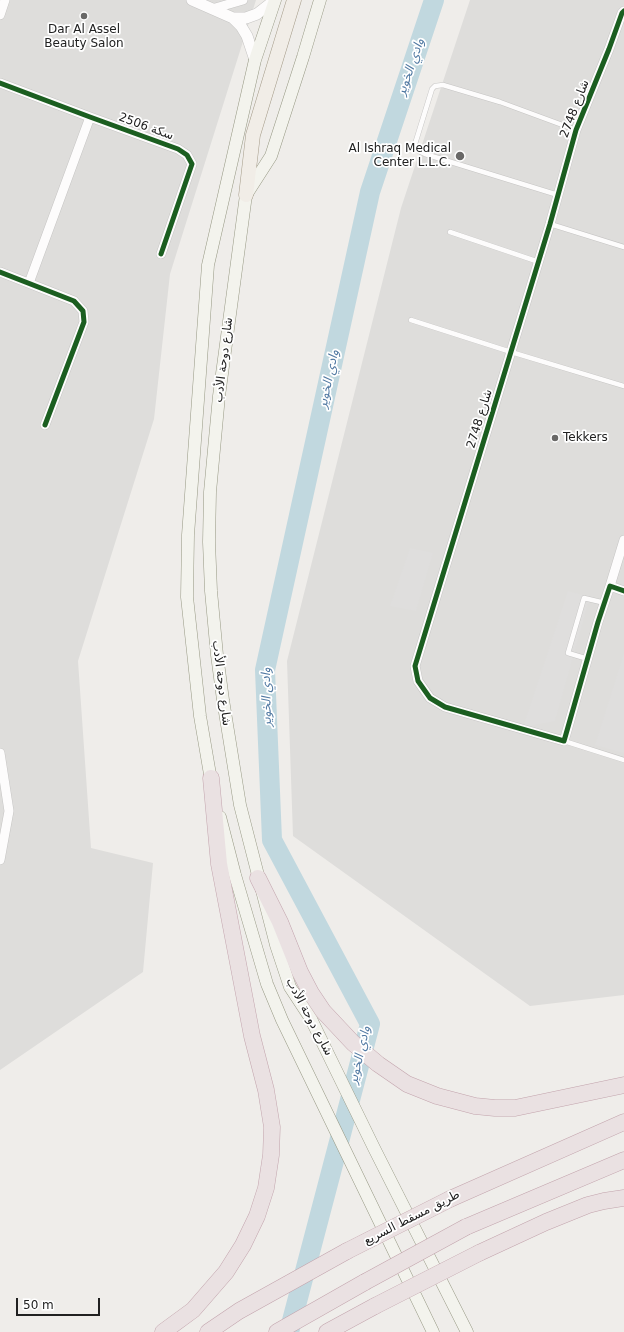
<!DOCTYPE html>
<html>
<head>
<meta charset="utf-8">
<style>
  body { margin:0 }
  #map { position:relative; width:624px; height:1332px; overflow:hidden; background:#efedea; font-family:"DejaVu Sans",sans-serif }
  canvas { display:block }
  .scale { position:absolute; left:16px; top:1298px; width:84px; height:18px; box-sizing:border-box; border:2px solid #212121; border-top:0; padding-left:5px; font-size:12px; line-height:14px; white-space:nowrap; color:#212121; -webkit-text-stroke:3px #fff; paint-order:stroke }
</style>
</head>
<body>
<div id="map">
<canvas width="624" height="1332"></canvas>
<div class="scale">50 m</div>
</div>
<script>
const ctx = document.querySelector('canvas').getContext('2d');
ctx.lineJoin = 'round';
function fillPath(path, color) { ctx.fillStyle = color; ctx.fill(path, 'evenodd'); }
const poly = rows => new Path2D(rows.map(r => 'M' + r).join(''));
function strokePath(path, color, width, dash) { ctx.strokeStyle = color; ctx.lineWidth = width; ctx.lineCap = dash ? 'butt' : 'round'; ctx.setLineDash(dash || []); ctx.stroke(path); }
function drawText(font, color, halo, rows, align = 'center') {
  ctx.font = font + ' "DejaVu Sans","Noto Sans Arabic",sans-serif'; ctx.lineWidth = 3.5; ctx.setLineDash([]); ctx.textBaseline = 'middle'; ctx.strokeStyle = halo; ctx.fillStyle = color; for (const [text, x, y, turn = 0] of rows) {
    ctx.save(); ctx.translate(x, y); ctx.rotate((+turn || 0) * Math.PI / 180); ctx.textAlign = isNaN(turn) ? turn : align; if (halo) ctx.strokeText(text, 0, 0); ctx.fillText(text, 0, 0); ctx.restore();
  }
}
fillPath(poly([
  [0,0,256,0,170,274,154,419,78,661,91,848,153,863,143,972,0,1070],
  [470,0,624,0,624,995,530,1006,293,836,287,661,401,208]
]), '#dedddb');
fillPath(poly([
  [410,548,433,553,416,611,390,606],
  [568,591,590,597,555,721,523,727],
  [624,653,624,753,595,745]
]), '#dfdedd');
strokePath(poly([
  [289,1332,370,1024,272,840,265,670,370,192,434,0]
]), '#c1d8df', 20);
const service = poly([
  [558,195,425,154,417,150,415,144,432,89,435,86,443,85,500,102,576,130],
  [550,224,624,247],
  [450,232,539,262],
  [411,320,511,352,624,386],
  [588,659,568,653,584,598,605,603],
  [564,741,624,760]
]);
const minor = poly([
  [212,9,243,0],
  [624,11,622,13,609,49,576,130,550,224,415,666,418,681,430,698,445,707,564,741,598,622,610,586,624,591],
  [0,15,5,0],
  [0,83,90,117,178,149,187,155,192,164,161,254],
  [0,272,74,301,83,311,84,322,45,425],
  [29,283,90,117],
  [610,586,624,540],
  [0,753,9,811,0,860]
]);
const tertiary = poly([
  [192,0,233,18,246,18,257,14,275,0],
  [233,18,241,26,247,36,255,60]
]);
const secondary = poly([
  [320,0,303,57,271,156,246,195,219,396,210,492,209,542,211,591,217,655,223,700,240,805,276,945,290,987,311,1019,374,1148,467,1332],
  [212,786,200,716,187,597,188,535,208,265,255,60,275,0],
  [220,817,235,875,267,984,282,1020,433,1332]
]);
const primary = poly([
  [246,195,253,135,294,0]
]);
const motorway = poly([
  [258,878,280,922,300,972,311,993,323,1011,353,1043,378,1064,407,1084,437,1096,475,1106,495,1108,515,1108,624,1085],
  [450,1199,624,1122],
  [466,1227,624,1160],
  [479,1253,546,1222,588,1205,604,1201,624,1198],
  [163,1332,193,1310,226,1272,243,1245,257,1216,266,1188,271,1155,272,1127,266,1090,252,1036,219,864,211,778],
  [208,1332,239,1311,347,1251],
  [277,1332,365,1282],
  [327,1332,375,1306]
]);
strokePath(service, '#c6c5c4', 5.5);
strokePath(minor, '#c6c5c4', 10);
strokePath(tertiary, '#c6c5c4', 12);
strokePath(secondary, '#969883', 13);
strokePath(primary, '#a49b88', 15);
strokePath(motorway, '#c2a3ac', 17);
strokePath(service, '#fdfcfc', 4.5);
strokePath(minor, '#fdfcfc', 9);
strokePath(tertiary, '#fdfcfc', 11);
strokePath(secondary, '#f3f3ed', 12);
strokePath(primary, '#f1ede7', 14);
strokePath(motorway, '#eae1e2', 16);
const motorwayBridge = poly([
  [347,1251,450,1199],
  [365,1282,466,1227],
  [375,1306,479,1253]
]);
strokePath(motorwayBridge, '#c2a3ac', 17, []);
strokePath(motorwayBridge, '#eae1e2', 16);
strokePath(poly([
  [624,11,622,13,609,49,576,130,550,224,415,666,418,681,430,698,445,707,564,741,598,622,610,586,624,591],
  [0,83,90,117,178,149,187,155,192,164,161,254],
  [0,272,74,301,83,311,84,322,45,425]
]), '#1b5e20', 5);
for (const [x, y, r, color] of [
  [84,16,4,"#696867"],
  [460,156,5,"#696867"],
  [555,438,4,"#696867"]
]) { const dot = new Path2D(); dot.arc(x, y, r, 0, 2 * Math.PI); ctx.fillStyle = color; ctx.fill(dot); strokePath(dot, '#fff', 1.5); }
drawText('12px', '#212121', '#fff', [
  ["Dar Al Assel",84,30],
  ["Beauty Salon",84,44],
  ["Al Ishraq Medical",451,149,"right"],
  ["Center L.L.C.",451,163,"right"],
  ["Tekkers",563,438,"left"]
]);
drawText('12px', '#212121', '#fff', [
  ["شارع 2748",575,109,-69],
  ["سكة 2506",146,127,20],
  ["شارع دوحة الأدب",224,360,-83],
  ["شارع 2748",480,419,-73],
  ["شارع دوحة الأدب",221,683,83],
  ["شارع دوحة الأدب",309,1017,62],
  ["طريق مسقط السريع",412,1218,-27]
]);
drawText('italic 13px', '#5179a2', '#fff', [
  ["وادي الخوير",411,67,-71],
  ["وادي الخوير",329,379,-78],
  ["وادي الخوير",267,697,-91],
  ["وادي الخوير",360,1055,-77]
]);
</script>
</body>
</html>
